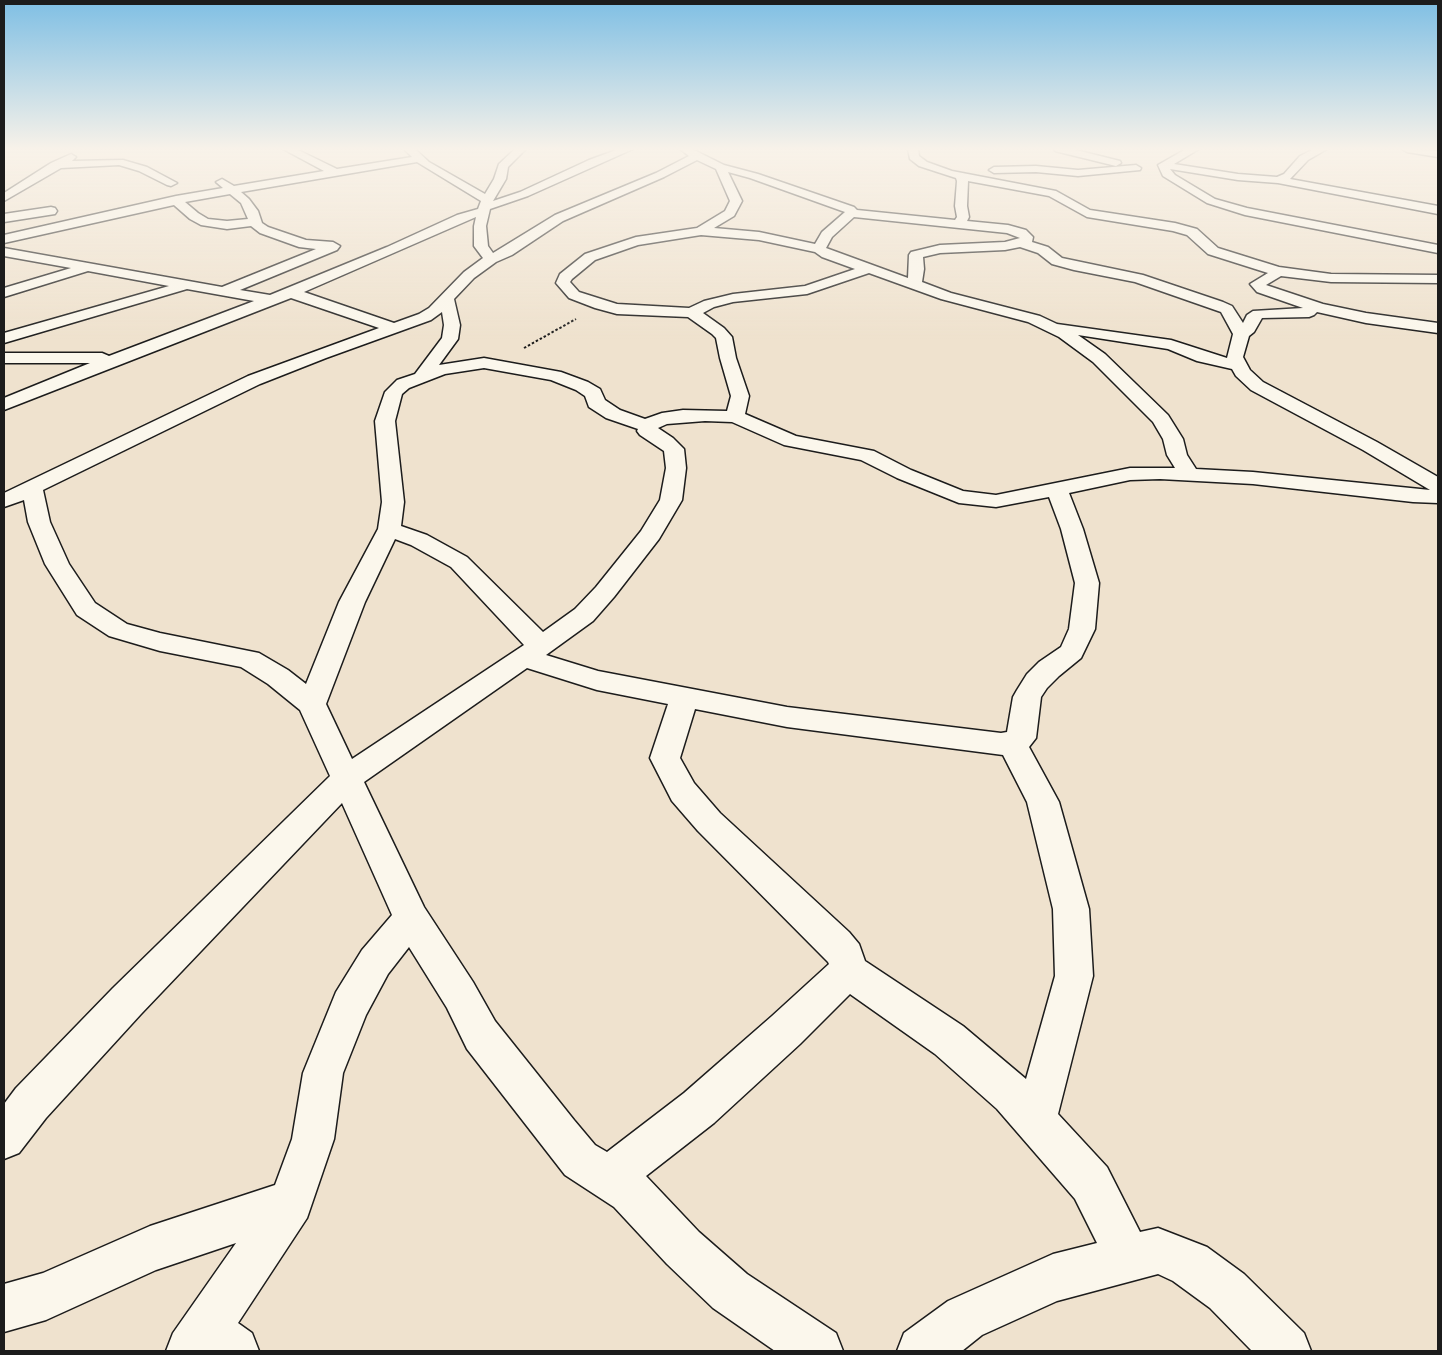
<!DOCTYPE html>
<html>
<head>
<meta charset="utf-8">
<style>
  body { margin:0 }
  #map { position:relative; width:1442px; height:1355px; overflow:hidden; background:#efe2ce; font-family:"Playpen Sans",sans-serif }
  canvas { display:block }
  .frame { position:absolute; inset:0; border:5px solid #1c1c1c; pointer-events:none }
</style>
</head>
<body>
<div id="map">
<canvas width="1442" height="1355"></canvas>
<div class="frame"></div>
</div>
<script>
const ctx = document.querySelector('canvas').getContext('2d');
ctx.lineJoin = 'round';
const poly = rows => new Path2D(rows.map(r => 'M' + r).join(''));
function strokePath(path, color, width, dash) { ctx.strokeStyle = color; ctx.lineWidth = width; ctx.lineCap = dash ? 'butt' : 'round'; ctx.setLineDash(dash || []); ctx.stroke(path); }
function fillPath(path, color) { ctx.fillStyle = color; ctx.fill(path, 'evenodd'); }
const minor = poly([
  [283,149,296,149,337,169,412,157,404,149,415,149,429,162,485,194,494,179,499,164,515,149,526,149,508,167,506,179,493,201,520,192,589,160,619,149,633,149,528,196,490,209,486,226,488,246,493,253,555,215,656,173,689,156,680,149,692,149,724,165,758,174,854,207,857,210,955,220,957,217,955,206,957,181,956,178,919,166,910,159,908,149,918,149,919,156,927,162,952,171,1056,191,1090,210,1175,223,1197,229,1218,248,1279,267,1331,274,1438,275,1438,283,1331,282,1281,276,1266,285,1323,304,1366,313,1438,323,1438,333,1366,323,1317,312,1314,315,1309,317,1262,318,1254,332,1249,336,1243,357,1250,370,1263,382,1377,442,1438,477,1438,503,1413,502,1253,484,1160,479,1130,480,1069,493,1083,529,1099,583,1095,629,1081,658,1059,676,1047,688,1041,697,1036,738,1029,747,1059,802,1089,909,1093,976,1058,1114,1107,1167,1140,1232,1158,1228,1207,1247,1244,1274,1304,1333,1311,1351,1252,1351,1210,1308,1173,1281,1158,1274,1057,1301,982,1335,962,1351,897,1351,904,1333,948,1301,1053,1254,1097,1243,1075,1199,997,1109,935,1054,850,994,800,1044,714,1123,646,1176,699,1232,747,1274,836,1333,843,1351,775,1351,713,1308,667,1264,614,1207,565,1175,467,1049,447,1008,409,947,388,974,366,1015,343,1073,334,1139,307,1218,238,1323,252,1333,259,1351,166,1351,173,1333,236,1243,156,1270,46,1320,4,1332,4,1284,43,1273,150,1226,275,1185,292,1139,303,1073,336,992,362,950,392,915,342,803,141,1014,46,1118,19,1153,4,1159,4,1104,16,1088,113,988,330,776,300,710,268,684,241,667,160,651,109,636,77,615,45,564,28,522,24,500,4,507,4,493,248,376,379,328,291,298,4,410,4,398,90,363,4,363,4,353,102,353,109,356,254,301,187,289,4,343,4,333,169,286,88,271,4,297,4,288,71,268,4,256,4,248,222,287,316,249,299,247,260,233,251,226,227,229,201,225,190,219,174,205,4,243,4,235,176,196,223,188,216,182,222,179,234,186,324,171,283,149],
  [697,160,716,169,730,201,725,211,697,228,636,237,585,254,560,274,556,283,569,298,595,308,617,314,688,317,712,334,716,338,720,358,731,396,727,411,683,410,662,413,645,419,620,410,605,400,600,389,588,382,561,372,484,358,439,365,458,339,460,325,454,299,474,278,496,262,512,255,563,221,664,177,697,160],
  [417,162,481,201,478,209,457,215,387,247,270,295,240,290,337,250,340,246,333,242,306,240,268,227,262,223,258,211,249,199,241,192,417,162],
  [728,172,750,178,845,212,822,232,815,244,759,232,714,228,734,216,742,201,728,172],
  [968,181,1049,196,1087,217,1173,231,1187,235,1208,254,1268,273,1250,284,1257,292,1303,308,1253,311,1247,315,1243,323,1232,306,1223,302,1143,275,1062,258,1048,247,1032,242,1033,237,1026,230,1008,225,967,221,969,217,967,206,968,181],
  [230,194,241,203,248,219,227,221,208,219,198,213,185,202,230,194],
  [476,217,474,226,474,246,483,258,464,272,429,308,419,314,394,323,304,292,476,217],
  [854,217,1007,233,1020,238,1005,242,940,245,911,252,909,255,908,278,826,248,832,237,854,217],
  [701,235,759,240,815,252,822,257,855,269,805,286,733,294,704,301,689,308,617,304,579,292,570,282,572,279,595,260,638,245,701,235],
  [1020,247,1038,253,1052,264,1074,270,1135,282,1221,312,1233,334,1227,358,1171,340,1057,324,1040,316,951,293,922,282,924,269,923,257,940,253,1005,250,1020,247],
  [869,273,941,299,1028,322,1059,337,1093,362,1153,422,1163,439,1167,455,1175,468,1130,468,996,495,963,491,911,470,874,451,796,436,745,414,749,396,736,358,732,337,724,328,703,313,714,307,733,302,807,294,869,273],
  [442,312,444,325,442,338,415,374,397,380,385,392,375,421,382,502,378,529,339,602,306,684,288,670,259,653,160,633,127,624,95,603,69,564,50,522,43,490,260,384,326,358,431,320,442,312],
  [1078,335,1168,349,1197,361,1232,369,1236,376,1251,390,1363,450,1430,490,1253,472,1196,469,1187,455,1183,439,1168,415,1105,354,1078,335],
  [484,368,551,380,576,390,585,396,589,407,606,418,638,429,637,431,640,435,664,451,666,468,660,500,641,531,596,587,575,609,543,632,467,557,427,535,401,526,404,502,395,421,402,394,409,388,445,374,484,368],
  [705,421,732,422,784,445,861,460,897,478,959,503,996,507,1049,497,1061,529,1075,583,1069,629,1061,647,1039,662,1027,674,1017,690,1013,697,1007,732,1001,733,787,707,598,671,546,655,593,621,614,597,659,539,682,500,686,468,684,449,673,438,658,428,667,424,705,421],
  [395,539,411,545,451,567,524,645,352,759,326,704,365,602,395,539],
  [527,668,597,690,668,704,650,758,672,801,698,831,828,962,829,964,772,1016,684,1093,607,1152,595,1145,574,1120,495,1021,473,982,424,907,364,782,527,668],
  [695,709,787,727,1003,755,1027,802,1053,909,1055,976,1026,1079,963,1026,865,961,859,944,849,932,720,813,694,783,680,758,695,709],
  [1054,149,1072,149,1120,161,1121,163,1116,166,1055,151,1054,149],
  [1186,149,1199,149,1174,164,1238,174,1277,177,1284,174,1300,156,1314,149,1327,149,1308,160,1290,179,1438,206,1438,214,1278,183,1238,180,1170,169,1175,175,1215,199,1247,208,1438,245,1438,253,1245,215,1207,203,1163,176,1158,165,1186,149],
  [1402,149,1438,151,1438,157,1407,152,1402,149],
  [71,154,76,157,72,161,123,160,147,167,177,183,171,186,167,185,139,171,119,165,61,168,4,201,4,193,51,163,71,154],
  [1136,165,1141,168,1140,170,1078,176,1036,172,994,173,989,170,994,167,1036,166,1078,170,1136,165],
  [51,207,55,208,57,211,55,214,4,222,4,214,51,207]
]);
strokePath(minor, '#1c1c1c', 3);
strokePath(poly([
  [524,348,576,319]
]), '#1c1c1c', 2, [2.5, 2]);
fillPath(minor, '#fbf7ec');
const sky = ctx.createLinearGradient(0, 0, 0, 339);
sky.addColorStop(0, '#7fbfe4');
sky.addColorStop(0.44, '#f8f2e9');
sky.addColorStop(1, '#f8f2e900');
ctx.fillStyle = sky;
ctx.fillRect(0, 0, 1442, 339);
</script>
</body>
</html>
